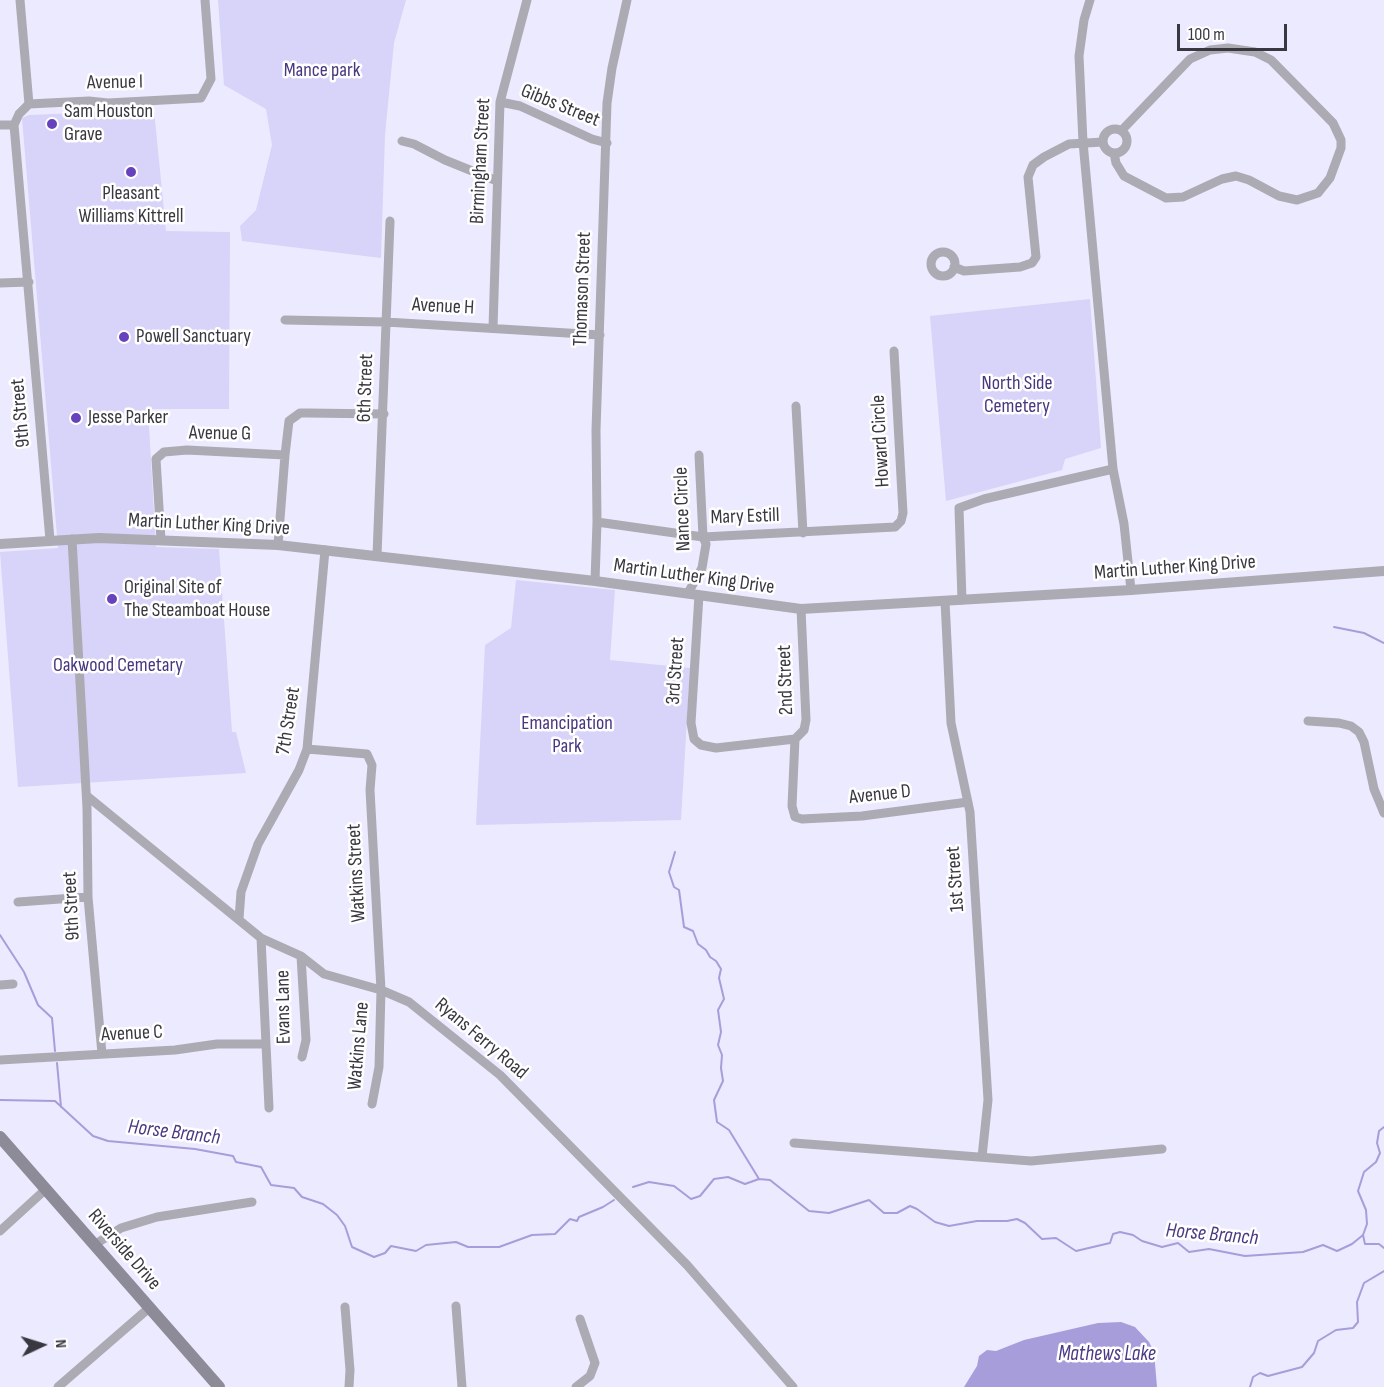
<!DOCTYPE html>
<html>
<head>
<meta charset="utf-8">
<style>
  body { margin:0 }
  #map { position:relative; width:1384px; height:1387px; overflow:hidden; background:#eceafe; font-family:"Sofia Sans Condensed",sans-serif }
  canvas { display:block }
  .north { position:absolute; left:12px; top:1315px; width:60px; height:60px; -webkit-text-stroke:4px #fff; paint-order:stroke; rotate:86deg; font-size:16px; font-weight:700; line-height:24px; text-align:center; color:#393840 }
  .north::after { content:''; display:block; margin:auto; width:21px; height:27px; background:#393840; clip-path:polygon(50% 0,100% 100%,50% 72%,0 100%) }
  .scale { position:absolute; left:1177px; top:24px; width:110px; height:27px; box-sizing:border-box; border:3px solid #393840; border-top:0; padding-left:8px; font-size:18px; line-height:21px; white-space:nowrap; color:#393840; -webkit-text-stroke:4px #fff; paint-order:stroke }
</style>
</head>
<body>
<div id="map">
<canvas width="1384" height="1387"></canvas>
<div class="north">N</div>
<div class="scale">100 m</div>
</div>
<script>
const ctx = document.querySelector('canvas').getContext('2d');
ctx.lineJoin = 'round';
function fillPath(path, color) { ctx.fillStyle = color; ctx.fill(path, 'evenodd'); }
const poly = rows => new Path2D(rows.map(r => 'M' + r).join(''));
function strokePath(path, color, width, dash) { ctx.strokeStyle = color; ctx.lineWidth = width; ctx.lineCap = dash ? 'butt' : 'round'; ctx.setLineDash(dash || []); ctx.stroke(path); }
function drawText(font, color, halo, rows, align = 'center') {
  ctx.font = font + ' "Sofia Sans Condensed",sans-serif'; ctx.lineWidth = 5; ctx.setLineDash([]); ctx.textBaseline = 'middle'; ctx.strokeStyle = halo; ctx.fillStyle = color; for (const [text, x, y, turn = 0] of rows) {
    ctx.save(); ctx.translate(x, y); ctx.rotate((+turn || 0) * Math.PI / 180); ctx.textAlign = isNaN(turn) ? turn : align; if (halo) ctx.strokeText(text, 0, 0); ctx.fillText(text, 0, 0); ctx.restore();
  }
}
fillPath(poly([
  [218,0,406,0,394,43,385,135,381,258,242,241,240,226,256,210,272,145,266,109,224,85],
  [154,110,166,231,230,232,229,409,148,409,156,547,219,549,232,732,236,732,246,773,18,787,0,552,58,548,22,118,29,115],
  [1090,299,1101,448,1065,459,1062,470,946,501,930,316],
  [516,580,615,590,610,660,690,668,681,820,476,825,485,645,511,628]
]), '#d8d3f9');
fillPath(poly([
  [1121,1322,1135,1327,1149,1342,1154,1352,1157,1387,964,1387,977,1366,979,1356,987,1350,996,1351,1024,1340,1098,1323]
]), '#a79dda');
strokePath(poly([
  [1334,627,1364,633,1384,643],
  [675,852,669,872,674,887,679,890,684,927,693,931,698,944,706,950,710,957,716,961,721,969,719,978,724,999,718,1010,721,1032,718,1045,722,1055,721,1068,723,1081,714,1100,717,1122,729,1130,759,1179],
  [0,935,24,972,38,1005,52,1018,55,1051],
  [57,1063,61,1107],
  [0,1100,55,1101,93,1136,108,1141,195,1149,233,1156,236,1162,261,1167,271,1185,294,1188,302,1197,323,1204,337,1215,345,1226,352,1247,374,1257,385,1253,391,1246,416,1251,426,1245,456,1242,468,1247,499,1247,532,1235,555,1234,570,1219,577,1221,579,1217,603,1207,614,1200],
  [633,1187,649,1182,674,1186,691,1199,700,1196,714,1179,728,1177,745,1184,759,1179,770,1180,809,1211,829,1213,869,1200,884,1213,897,1213,910,1206,917,1209,935,1222,949,1226,977,1221,1007,1221,1017,1219,1025,1223,1042,1239,1056,1238,1076,1251,1110,1243,1113,1234,1120,1232,1133,1235,1142,1241,1162,1247,1178,1243,1189,1252,1209,1249,1245,1256,1303,1252,1323,1245,1337,1251,1352,1244,1363,1235,1367,1224,1366,1210,1358,1191,1364,1172,1376,1162,1380,1153,1377,1143,1379,1131,1384,1127],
  [1363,1235,1365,1244,1379,1244,1384,1248],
  [1250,1387,1253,1377,1260,1373,1268,1376,1302,1367,1314,1353,1318,1341,1336,1330,1353,1328,1358,1322,1357,1302,1364,1283,1384,1271]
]), '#a79dda', 2);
strokePath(poly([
  [20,0,29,104,19,114,14,125,50,540],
  [1090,0,1084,20,1079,56,1083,142,1113,469,1124,524,1131,590],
  [500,102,520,106,592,139,607,143],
  [29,104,89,101,108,103,201,98,211,79,205,0],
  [0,125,14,125],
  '1103 141a12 12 0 1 1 24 0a12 12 0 1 1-24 0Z',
  [402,141,414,144,445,160,497,181],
  [1114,153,1116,163,1124,176,1166,198,1183,197,1222,179,1236,176,1249,180,1279,196,1297,200,1318,193,1330,178,1341,148,1341,140,1333,123,1271,60,1255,52,1228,48,1210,50,1190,59,1122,130],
  '931 264a12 12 0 1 1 24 0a12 12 0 1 1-24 0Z',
  [954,267,964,271,1020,267,1032,263,1036,257,1028,177,1033,165,1044,157,1069,144,1103,142],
  [0,283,29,282],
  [285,320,386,322,600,335],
  [493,328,500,102,527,0],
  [796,406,803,533],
  [597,522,703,537,895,527,901,521,903,513,894,351],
  [72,539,87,808,88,897,102,1054],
  [161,540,156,459,164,452,187,450,285,455],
  [278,545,285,455,289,421,300,413,307,413,384,414],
  [377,555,390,221],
  [595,581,597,522,596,430,607,103,612,68,627,0],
  [688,593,702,568,706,544,703,537,699,455],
  [699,595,691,723,694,739,701,745,716,748,795,739],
  [962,600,959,508,984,499,1113,469],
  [945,601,951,723,970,812,988,1100,982,1157],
  [801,609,806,720,804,730,795,739,792,806,795,817,802,819,862,816,968,802],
  [1308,721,1339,723,1351,726,1359,732,1364,742,1374,789,1384,813],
  [307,749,367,754,372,765,370,790,381,990,379,1067,372,1104],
  [87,796,261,938,301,956,324,974,381,990,409,1002,500,1075,687,1265,793,1387],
  [18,902,88,897],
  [239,919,241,892,258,844,299,770,307,749,325,550],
  [261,938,269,1108],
  [301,956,306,1040,302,1057],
  [0,985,13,984],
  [0,1060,175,1050,217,1044,266,1044],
  [794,1143,1031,1161,1162,1149],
  [0,1231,46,1189],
  [94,1245,121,1228,157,1217,252,1202],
  [456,1306,462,1387],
  [345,1307,350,1370,349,1387],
  [58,1387,149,1308],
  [576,1387,590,1376,595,1363,580,1319]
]), '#acabb3', 9);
strokePath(poly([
  [0,544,99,538,278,545,595,581,801,609,1131,590,1384,571]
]), '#acabb3', 10);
strokePath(poly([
  [0,1137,219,1387]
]), '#8c8b97', 12);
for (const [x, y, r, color] of [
  [52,124,6,"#6643bc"],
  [131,172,6,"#6643bc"],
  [124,337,6,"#6643bc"],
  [76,418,6,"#6643bc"],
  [112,599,6,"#6643bc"]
]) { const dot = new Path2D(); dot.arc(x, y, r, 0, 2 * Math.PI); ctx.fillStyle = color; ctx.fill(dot); strokePath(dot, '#fff', 2); }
drawText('20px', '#48367f', '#fff', [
  ["Mance park",322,71],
  ["North Side",1017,384],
  ["Cemetery",1017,407],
  ["Oakwood Cemetary",118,666],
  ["Emancipation",567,724],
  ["Park",567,747]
]);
drawText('20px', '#393840', '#fff', [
  ["Avenue I",115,83,-1],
  ["Gibbs Street",560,106,22],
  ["Birmingham Street",481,161,-87],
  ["Thomason Street",583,289,-88],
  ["Avenue H",443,307,3],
  ["6th Street",366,388,-88],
  ["9th Street",21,413,-95],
  ["Avenue G",220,434,1],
  ["Howard Circle",881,441,-93],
  ["Nance Circle",683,509,-92],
  ["Mary Estill",745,517,-2],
  ["Martin Luther King Drive",209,525,3],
  ["Martin Luther King Drive",1175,568,-4],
  ["Martin Luther King Drive",694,577,8],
  ["3rd Street",676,671,-86],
  ["2nd Street",786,680,-92],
  ["7th Street",289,721,-81],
  ["Avenue D",880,795,-6],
  ["Watkins Street",357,873,-93],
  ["1st Street",956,879,-94],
  ["9th Street",72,906,-93],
  ["Evans Lane",284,1007,-91],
  ["Avenue C",132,1034,-3],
  ["Ryans Ferry Road",481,1039,40],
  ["Watkins Lane",359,1046,-85],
  ["Riverside Drive",124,1250,49]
]);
drawText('20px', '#393840', '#fff', [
  ["Sam Houston",64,112],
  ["Grave",64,135],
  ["Pleasant",131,194,"center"],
  ["Williams Kittrell",131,217,"center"],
  ["Powell Sanctuary",136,337],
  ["Jesse Parker",88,418],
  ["Original Site of",124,588],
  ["The Steamboat House",124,611]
], 'left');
drawText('italic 21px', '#4c3983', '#fff', [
  ["Horse Branch",174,1133,7],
  ["Horse Branch",1212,1235,5],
  ["Mathews Lake",1107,1355]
]);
</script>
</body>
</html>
